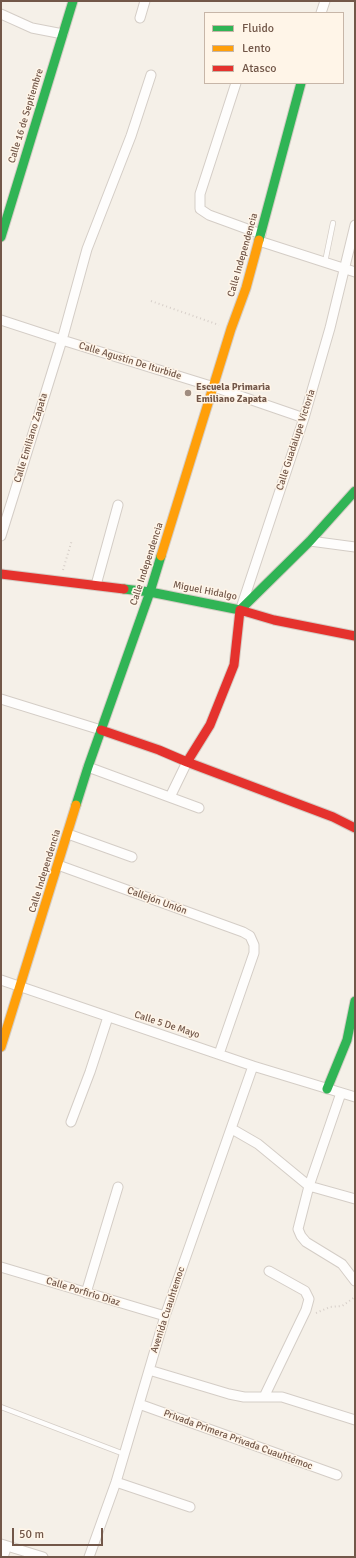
<!DOCTYPE html>
<html>
<head>
<meta charset="utf-8">
<style>
  body { margin:0 }
  #map { position:relative; width:356px; height:1558px; overflow:hidden; background:#f5f0e8; font-family:Signika,sans-serif }
  canvas { display:block }
  .frame { position:absolute; inset:0; border:2px solid #725749; pointer-events:none }
  .legend { position:absolute; left:204px; top:12px; width:140px; height:72px; box-sizing:border-box; background:#fff5e8; border:1px solid #c7b6a8; margin:0; padding:5px 7px; list-style:none; font-size:12px; color:#725749 }
  .legend li { display:flex; align-items:center; gap:8px; height:20px }
  .legend b { width:20px; border:1px solid #c7b6a8 }
  .scale { position:absolute; left:12px; top:1528px; width:91px; height:18px; box-sizing:border-box; border:2px solid #725749; border-top:0; padding-left:5px; font-size:12px; line-height:14px; white-space:nowrap; color:#725749; -webkit-text-stroke:3px #fff5e8; paint-order:stroke }
</style>
</head>
<body>
<div id="map">
<canvas width="356" height="1558"></canvas>
<div class="frame"></div>
<ul class="legend">
<li><b style="height:5px;background:#30b455"></b>Fluido</li>
<li><b style="height:5px;background:#ff9f0a"></b>Lento</li>
<li><b style="height:5px;background:#e5322d"></b>Atasco</li>
</ul>
<div class="scale">50 m</div>
</div>
<script>
const ctx = document.querySelector('canvas').getContext('2d');
ctx.lineJoin = 'round';
const poly = rows => new Path2D(rows.map(r => 'M' + r).join(''));
function strokePath(path, color, width, dash) { ctx.strokeStyle = color; ctx.lineWidth = width; ctx.lineCap = dash ? 'butt' : 'round'; ctx.setLineDash(dash || []); ctx.stroke(path); }
function drawText(font, color, halo, rows, align = 'center') {
  ctx.font = font + ' Signika,sans-serif'; ctx.lineWidth = 3; ctx.setLineDash([]); ctx.textBaseline = 'middle'; ctx.strokeStyle = halo; ctx.fillStyle = color; for (const [text, x, y, turn = 0] of rows) {
    ctx.save(); ctx.translate(x, y); ctx.rotate((+turn || 0) * Math.PI / 180); ctx.textAlign = isNaN(turn) ? turn : align; if (halo) ctx.strokeText(text, 0, 0); ctx.fillText(text, 0, 0); ctx.restore();
  }
}
const lane = poly([
  [325,262,333,223],
  [1,1407,124,1454]
]);
const street = poly([
  [321,13,325,1],
  [1,14,32,28,63,34],
  [140,18,145,1],
  [236,83,200,194,200,209,209,215,261,234],
  [259,241,355,272],
  [1,320,62,340,214,387,304,418],
  [1,536,62,340,87,249,131,136,151,75],
  [310,541,355,547],
  [96,585,118,505],
  [241,608,304,418,330,328,355,225],
  [1,699,101,730],
  [88,767,199,808],
  [170,797,187,762],
  [68,834,132,857],
  [58,865,243,932,250,936,254,945,254,953,219,1054],
  [1,980,253,1066,355,1097],
  [341,1093,309,1186,298,1229,301,1236,306,1242,342,1264,355,1281],
  [71,1122,90,1072,108,1017],
  [232,1129,258,1144,309,1186,355,1199],
  [1,1267,165,1316],
  [86,1293,118,1187],
  [149,1370,229,1394,244,1397,282,1397,355,1420],
  [264,1397,306,1310,309,1299,305,1291,269,1271],
  [139,1404,337,1475],
  [116,1482,190,1507],
  [1,1544,43,1557],
  [3,1557,7,1546],
  [89,1557,116,1482,165,1316,253,1066]
]);
const fast = poly([
  [1,237,73,1],
  [259,240,301,83],
  [124,589,150,592,240,610,310,541,355,491],
  [76,805,88,767,150,592,161,556],
  [327,1089,347,1040,355,1001]
]);
const slow = poly([
  [161,556,231,329,246,288,259,240],
  [1,1047,76,805]
]);
const jam = poly([
  [1,574,124,589],
  [101,730,159,750,187,762,333,817,355,828],
  [187,762,210,725,234,665,240,610,274,620,355,636]
]);
strokePath(lane, '#d4cdc6', 6);
strokePath(street, '#d4cdc6', 11);
strokePath(fast, '#d4ccc4', 11);
strokePath(slow, '#d4ccc4', 11);
strokePath(jam, '#d4ccc4', 11);
strokePath(poly([
  [151,301,219,325],
  [63,570,72,540],
  [316,1313,330,1307,342,1306,355,1297]
]), '#d7cfc9', 2, [1, 3]);
strokePath(lane, '#fefdfc', 4.5);
strokePath(street, '#fefdfc', 9);
strokePath(fast, '#30b455', 9);
strokePath(slow, '#ff9f0a', 9);
strokePath(jam, '#e5322d', 9);
for (const [x, y, r, color] of [
  [188,393,4,"#a08d81"]
]) { const dot = new Path2D(); dot.arc(x, y, r, 0, 2 * Math.PI); ctx.fillStyle = color; ctx.fill(dot); strokePath(dot, '#fff5e8', 1.5); }
drawText('10px', '#725749', '#fff5e8', [
  ["Calle 16 de Septiembre",26,116,-73],
  ["Calle Independencia",243,255,-74],
  ["Calle Agustín De Iturbide",130,361,17],
  ["Calle Emiliano Zapata",31,438,-73],
  ["Calle Guadalupe Victoria",296,440,-72],
  ["Calle Independencia",147,564,-72],
  ["Miguel Hidalgo",205,591,11],
  ["Calle Independencia",45,871,-73],
  ["Callejón Unión",157,901,20],
  ["Calle 5 De Mayo",167,1025,18],
  ["Calle Porfirio Díaz",83,1292,17],
  ["Avenida Cuauhtemoc",168,1310,-72],
  ["Privada Primera Privada Cuauhtémoc",238,1440,20]
]);
drawText('bold 10px', '#725749', '#fff5e8', [
  ["Escuela Primaria",196,387],
  ["Emiliano Zapata",196,399]
], 'left');
</script>
</body>
</html>
